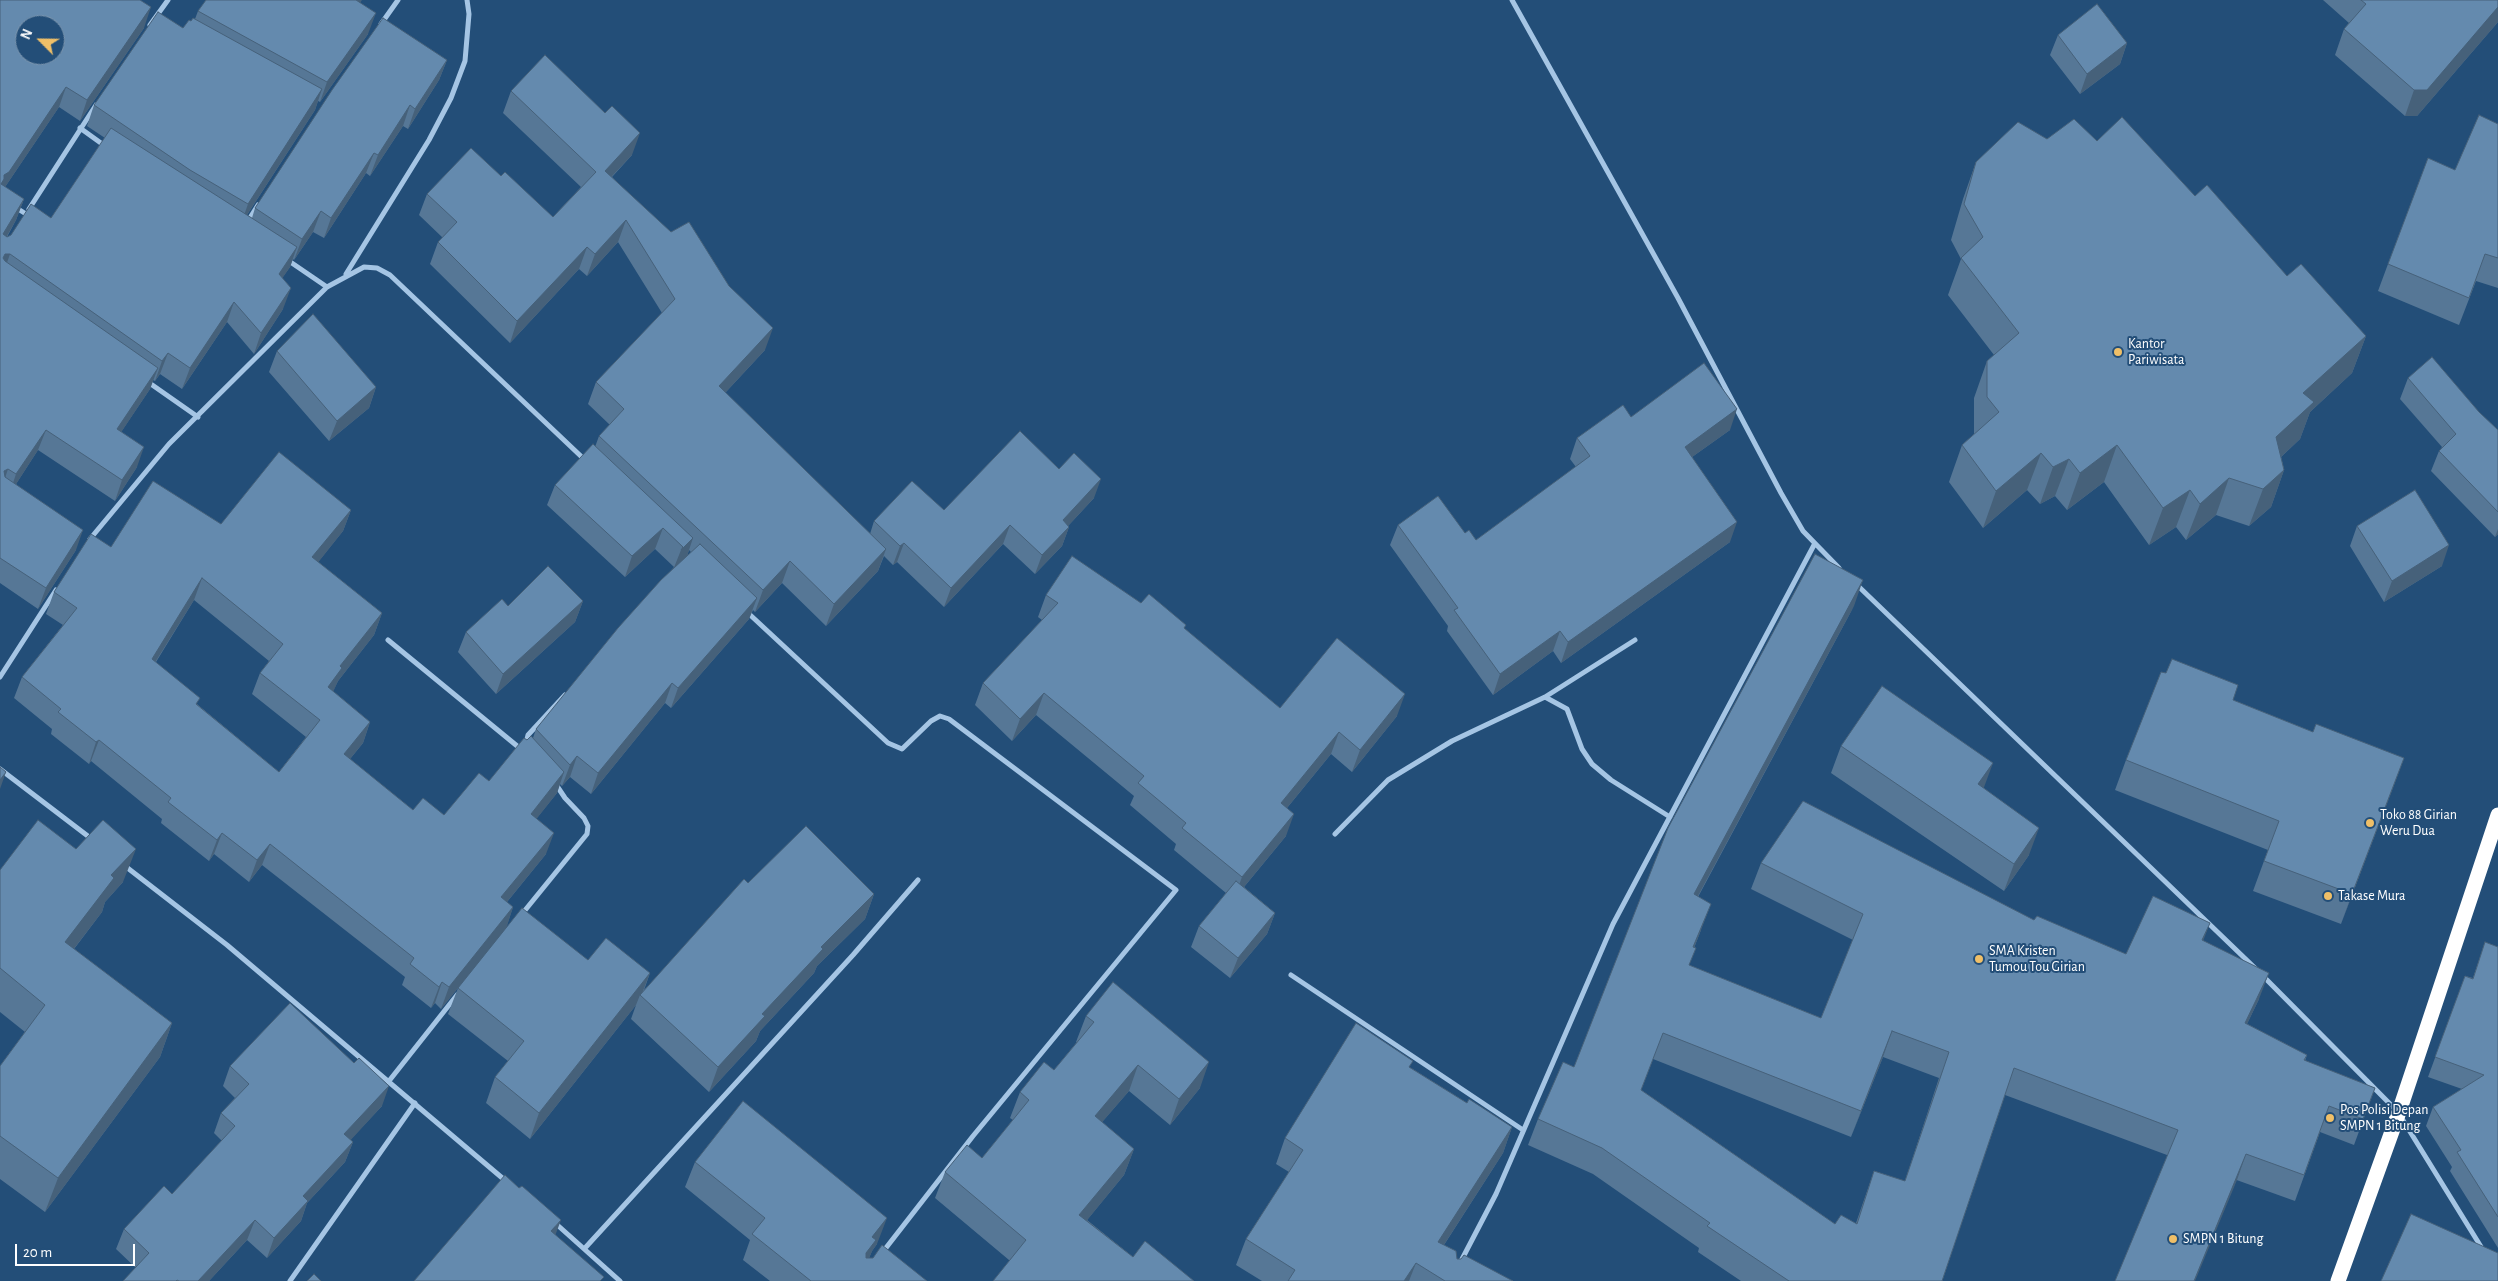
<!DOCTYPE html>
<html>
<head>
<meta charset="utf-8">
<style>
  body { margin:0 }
  #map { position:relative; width:2498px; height:1281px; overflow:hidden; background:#234e78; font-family:"Alegreya Sans",sans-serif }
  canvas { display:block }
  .north { position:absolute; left:15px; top:15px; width:50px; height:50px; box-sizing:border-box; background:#234e78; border:1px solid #7b95ae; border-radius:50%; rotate:293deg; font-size:14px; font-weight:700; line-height:20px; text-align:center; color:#fff }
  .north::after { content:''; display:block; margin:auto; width:18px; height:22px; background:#efbf68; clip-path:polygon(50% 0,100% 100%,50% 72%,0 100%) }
  .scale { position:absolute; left:15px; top:1244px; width:120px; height:22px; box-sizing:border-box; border:2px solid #fff; border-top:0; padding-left:6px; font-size:15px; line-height:18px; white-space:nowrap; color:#fff; -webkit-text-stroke:4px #234e78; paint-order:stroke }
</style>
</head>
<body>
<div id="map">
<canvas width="2498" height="1281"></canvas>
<div class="north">N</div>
<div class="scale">20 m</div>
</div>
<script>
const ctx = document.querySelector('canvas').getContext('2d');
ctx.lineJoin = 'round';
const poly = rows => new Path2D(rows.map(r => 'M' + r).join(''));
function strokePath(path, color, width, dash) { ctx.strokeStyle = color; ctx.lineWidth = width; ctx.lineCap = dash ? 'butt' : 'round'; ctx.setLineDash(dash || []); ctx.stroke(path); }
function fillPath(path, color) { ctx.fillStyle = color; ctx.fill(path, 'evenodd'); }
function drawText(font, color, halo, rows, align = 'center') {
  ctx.font = font + ' "Alegreya Sans",sans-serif'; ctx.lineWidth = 4; ctx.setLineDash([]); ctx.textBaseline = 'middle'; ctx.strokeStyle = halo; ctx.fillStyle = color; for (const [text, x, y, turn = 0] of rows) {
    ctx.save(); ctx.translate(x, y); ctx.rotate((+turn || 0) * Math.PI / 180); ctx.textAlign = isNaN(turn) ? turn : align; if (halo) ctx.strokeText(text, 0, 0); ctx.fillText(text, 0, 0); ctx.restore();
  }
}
strokePath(poly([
  [1512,0,1678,298,1781,493,1803,531,1839,568],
  [381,24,398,0],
  [150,25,168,0],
  [80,128,105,146],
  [15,207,26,214],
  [29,209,96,105],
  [248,221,258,205],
  [286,259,327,287],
  [346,274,429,140,451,98,465,61,469,14,467,0],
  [148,382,198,417],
  [90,539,169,444,327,287,364,267,377,268,390,275,586,461],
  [1856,584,2257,970],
  [747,612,888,743,902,749,931,721,940,716,949,719,1176,890,973,1136,882,1253],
  [388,640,522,750],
  [0,677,56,590],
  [1545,697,1635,640],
  [525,747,528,735,565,695],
  [0,769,93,840],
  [1335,834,1388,780,1452,741,1545,697,1567,709,1582,749,1592,764,1611,780,1670,817],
  [125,866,227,945,507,1182],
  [522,914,587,834,588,826,584,818,565,798,555,783],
  [1291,975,1523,1130],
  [2263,976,2396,1110],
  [389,1081,457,995],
  [2401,1117,2483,1250],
  [554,1222,620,1281],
  [585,1248,853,955,918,880],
  [1460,1263,1496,1194,1613,924,1814,545],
  [290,1281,415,1103]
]), '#a5c5e4', 5);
strokePath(poly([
  [2338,1281,2399,1112,2498,815]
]), '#fff', 15);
fillPath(poly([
  [0,0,144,28,80,121,59,107,5,187,24,199,16,220,7,237,51,218,105,138,87,126,94,105,183,28,195,19,198,11,360,3,368,34,320,102,318,101,315,110,247,215,252,218,255,208,447,60,439,80,408,129,403,126,370,176,366,173,324,238,313,232,294,260,293,259,290,267,282,278,283,309,254,354,227,322,182,389,160,374,155,381,153,380,150,389,121,432,137,467,115,501,38,450,16,484,76,550,38,609,0,583],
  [2323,0,2498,0,2498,22,2417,116,2405,116,2335,55,2344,29,2349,23],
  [2058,35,2127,43,2120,64,2080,94,2050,55],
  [511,91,632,155,612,177,765,350,725,393,870,534,874,521,944,510,1059,469,1094,498,1068,526,1069,527,1062,546,1035,574,1003,544,944,607,897,562,893,565,884,556,878,571,826,626,782,583,755,612,753,610,749,619,671,708,665,703,591,794,570,777,562,786,560,784,557,793,536,819,546,854,507,902,513,907,506,928,588,960,650,973,644,990,748,883,874,894,865,919,817,966,814,973,760,1031,756,1041,709,1092,631,1019,636,1005,530,1139,486,1103,495,1077,508,1061,448,1014,458,988,441,1009,435,1003,431,1008,402,985,405,977,262,865,249,882,214,854,209,861,161,823,162,819,91,761,89,764,51,734,52,729,14,698,22,677,63,625,46,614,54,592,111,547,221,524,351,510,343,531,318,562,382,613,374,635,338,681,333,691,370,722,363,743,350,759,413,810,444,815,489,781,527,740,533,738,536,729,674,567,655,549,625,577,547,505,555,485,595,447,599,436,610,425,588,404,596,382,662,313,618,242,587,276,579,269,510,343,430,264,438,242,443,238,419,215,427,194,501,176,553,217,581,187,503,113],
  [689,550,691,552,687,556],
  [194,600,269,661,260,673,252,694,306,737,279,772,198,705,156,662],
  [2498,124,2498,288,2476,281,2459,325,2378,291,2388,264,2455,170],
  [2047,139,2097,141,2195,196,2287,276,2366,336,2352,373,2310,412,2300,439,2281,457,2284,470,2271,507,2249,526,2216,515,2186,540,2176,527,2149,545,2104,482,2067,510,2055,496,2040,504,2027,490,1983,528,1949,482,1962,445,1974,434,1974,398,1987,361,1994,355,1948,295,1961,259,1951,240,1963,199,1976,162],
  [277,351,376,387,369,408,329,441,269,372],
  [2408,378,2479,412,2498,430,2498,534,2495,537,2431,471,2439,451,2442,447,2400,399],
  [1631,417,1730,430,1692,457,1730,542,1561,663,1553,651,1493,695,1447,631,1448,626,1390,545,1398,525,1465,533,1476,540,1576,467,1570,459,1577,438],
  [2357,526,2442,566,2384,602,2350,546],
  [1046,595,1141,603,1185,629,1280,708,1397,716,1352,772,1331,754,1287,808,1286,836,1244,887,1275,913,1267,934,1230,978,1191,947,1199,926,1226,893,1174,850,1176,844,1130,805,1134,796,1036,715,1012,741,975,705,983,683,1042,620,1038,617],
  [583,601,575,622,496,694,458,652,466,632,508,606],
  [1854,606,1698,897,1701,930,1694,948,1689,965,1821,1018,1853,940,1751,889,1761,863,2034,920,2126,954,2203,941,2259,999,2247,1024,2307,1055,2305,1061,2375,1088,2354,1145,2320,1132,2295,1201,2167,1155,2005,1095,1942,1281,1741,1281,1698,1252,1699,1248,1593,1174,1528,1145,1538,1119,1574,1067],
  [1883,1057,1939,1078,1905,1181,1874,1171,1856,1223,1835,1224,1641,1090,1653,1059,1851,1137],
  [2233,700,2313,732,2404,758,2341,924,2253,891,2268,850,2115,790,2126,760],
  [1841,746,1984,788,2029,855,2004,891,1831,773],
  [76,849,123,882,105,902,102,912,74,949,172,1023,160,1057,45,1212,0,1179,0,1066,25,1032,0,1012,0,870],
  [2485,942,2498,947,2498,1248,2450,1171,2452,1167,2426,1126,2433,1107,2462,1089,2428,1077,2465,976,2473,978],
  [1086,1016,1200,1088,1170,1125,1129,1091,1102,1122,1134,1149,1124,1175,1087,1220,1133,1257,1194,1281,1009,1260,935,1198,945,1172,982,1158,1013,1120,1010,1118,1020,1092,1054,1070,1077,1042,1076,1042],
  [230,1066,382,1106,350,1140,353,1142,345,1162,307,1203,301,1221,267,1258,247,1240,209,1281,123,1281,136,1268,116,1249,124,1229,172,1194,222,1141,214,1133,221,1113,235,1098,223,1086],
  [1411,1068,1467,1103,1512,1127,1503,1153,1444,1245,1457,1259,1513,1281,1262,1281,1236,1265,1246,1239,1289,1172,1276,1164,1285,1138],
  [695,1162,877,1244,872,1251,869,1258,927,1281,770,1281,743,1260,750,1240,685,1187]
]), '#567796');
fillPath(poly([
  [356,0,362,0,348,21],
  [151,7,144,28,80,121,87,100],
  [2498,7,2498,22,2417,116,2405,116,2414,90],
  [376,13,368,34,320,102,327,82],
  [2127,43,2120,64,2080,94,2087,74],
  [447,60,439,80,408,129,415,109],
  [66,87,59,107,1,193,0,184,4,175],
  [322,89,315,110,241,224,248,204],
  [410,105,403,126,370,176,378,155],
  [640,133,632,155,597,192,605,171],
  [374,153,366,173,324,238,331,218],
  [24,199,16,220,0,248,3,234],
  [321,211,313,232,294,260,302,239],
  [626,220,618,242,587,276,595,254],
  [297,247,290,267,271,295,279,274],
  [587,247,579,269,510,343,517,321],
  [5,254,10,254,3,274,3,258],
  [291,288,283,309,254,354,261,333],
  [234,302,227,322,182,389,190,368],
  [773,328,765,350,711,408,719,386],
  [2366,336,2352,373,2310,412,2300,439,2263,474,2276,437,2303,393],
  [168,353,160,374,155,381,162,361],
  [158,368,150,389,110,449,117,429],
  [376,387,369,408,329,441,337,421],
  [1737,409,1730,430,1678,467,1685,447],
  [46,430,38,450,9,495,16,474],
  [2117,445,2104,482,2067,510,2080,473],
  [144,447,137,467,115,501,122,480],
  [2041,453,2027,490,1983,528,1996,491],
  [2069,459,2055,496,2040,504,2053,467],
  [8,469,1,490,4,471],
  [2284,470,2271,507,2249,526,2263,489],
  [2229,478,2216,515,2186,540,2200,504],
  [1101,479,1094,498,1055,540,1063,520],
  [2190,490,2176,527,2149,545,2163,508],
  [351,510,343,531,305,579,312,557],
  [1737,522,1730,542,1561,663,1568,642],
  [1010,525,1003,544,944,607,951,588],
  [1069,527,1062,546,1035,574,1042,555],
  [663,528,655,549,625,577,632,556],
  [2498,529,2498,534,2495,537],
  [83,530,76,550,38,609,46,588],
  [693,538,686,559,673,570,681,550],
  [904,543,897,562,893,565,900,546],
  [2449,545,2442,566,2384,602,2392,581],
  [886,549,878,571,826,626,834,604],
  [790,561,782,583,755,612,763,590],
  [202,578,194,600,144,680,152,659],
  [1863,580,1854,606,1685,920,1694,894],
  [757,598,749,619,671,708,678,688],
  [583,601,575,622,496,694,503,674],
  [382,613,374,635,338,681,334,690,320,708,328,687,340,666],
  [1560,631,1553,651,1493,695,1500,674],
  [672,683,665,703,591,794,598,773],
  [1044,693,1036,715,1012,741,1020,719],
  [1405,694,1397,716,1352,772,1360,750],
  [370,722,363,743,336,776,344,754],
  [1339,732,1331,754,1273,825,1281,803],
  [99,740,91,761,89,764,96,742],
  [577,756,570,777,562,786,570,765],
  [2404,758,2393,788,2341,924,2352,894],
  [1993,763,1983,790,1978,784],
  [6,772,0,789,0,780],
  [564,772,557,793,523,836,531,814],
  [1294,814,1286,836,1234,899,1242,877],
  [2039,828,2029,855,2004,891,2014,864],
  [222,833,214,854,209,861,217,840],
  [554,833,546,854,493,919,501,897],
  [270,844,262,865,249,882,257,860],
  [136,849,123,882,105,902,102,912,53,976,65,942,111,875],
  [874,894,865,919,817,966,814,973,760,1031,756,1041,709,1092,718,1067,762,1014,821,947],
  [1711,904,1701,930,1684,973,1693,947],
  [513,907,506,929,441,1009,449,987],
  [1275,913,1267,934,1230,978,1238,958],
  [2210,923,2200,949,2202,940],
  [650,973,641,996,640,995,636,1005,530,1139,539,1113],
  [2269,973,2259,999,2235,1049,2245,1023],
  [442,982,435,1003,431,1008,439,987],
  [172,1023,160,1057,45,1212,58,1178],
  [1892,1031,1883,1057,1851,1137,1861,1111],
  [1209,1062,1200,1088,1170,1125,1179,1099],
  [1138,1065,1129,1091,1085,1142,1095,1116],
  [389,1086,382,1106,337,1155,344,1134],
  [1512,1127,1503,1153,1429,1268,1438,1242],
  [353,1142,345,1162,307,1203,301,1221,267,1258,274,1238,303,1196],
  [1134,1149,1124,1175,1070,1241,1079,1215],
  [2246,1154,2237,1180,2195,1281,2194,1281],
  [887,1218,877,1244,872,1251,866,1266,856,1279,872,1237],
  [255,1220,247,1240,209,1281,198,1281],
  [561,1220,552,1244,551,1231],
  [1416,1263,1409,1281,1404,1281]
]), '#46617a');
const building = poly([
  [0,0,140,0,151,7,87,100,66,87,9,172,4,175,4,179,1,184,24,199,3,234,7,237,11,235,31,204,51,218,111,128,297,247,279,274,291,288,261,333,234,302,190,368,168,353,162,361,10,254,5,254,3,258,5,261,158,368,117,429,144,447,122,480,46,430,16,474,8,469,4,471,5,477,83,530,46,588,0,558,0,0],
  [25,25,55,25,55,55,25,55,25,25],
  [206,0,356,0,376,13,327,82,198,11,206,0],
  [2361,0,2498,0,2498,7,2427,90,2414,90,2344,29,2366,4,2361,0],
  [2097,4,2127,43,2087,74,2058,35,2097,4],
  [158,12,183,28,189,20,191,21,193,18,322,89,248,204,190,170,94,105,158,12],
  [383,18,447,60,415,109,410,105,378,155,374,153,331,218,321,211,302,239,255,208,332,90,383,18],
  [545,55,605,113,612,106,640,133,605,171,671,232,689,222,729,286,773,328,719,386,886,549,834,604,790,561,763,590,599,436,624,409,596,382,675,299,626,220,595,254,587,247,517,321,438,242,457,222,427,194,471,148,501,176,505,172,553,217,596,172,511,91,545,55],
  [2479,115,2498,124,2498,258,2485,254,2469,298,2388,264,2428,158,2455,170,2479,115],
  [2122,117,2195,196,2207,185,2287,276,2301,264,2366,336,2303,393,2314,402,2276,437,2284,470,2263,489,2229,478,2200,504,2190,490,2163,508,2117,445,2080,473,2069,459,2053,467,2041,453,1996,491,1962,445,1999,412,1987,397,1987,361,2019,333,1961,258,1983,237,1964,204,1976,162,2018,122,2047,139,2074,119,2097,141,2122,117],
  [313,314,376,387,337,421,277,351,313,314],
  [2432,357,2479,412,2498,430,2498,512,2439,451,2456,434,2408,378,2432,357],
  [1704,363,1737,409,1685,447,1737,522,1568,642,1560,631,1500,674,1454,610,1458,608,1398,525,1438,496,1465,533,1469,530,1476,540,1590,456,1577,438,1623,405,1631,417,1704,363],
  [1020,431,1059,469,1074,453,1101,479,1063,520,1069,527,1042,555,1010,525,951,588,904,543,900,546,874,521,912,481,944,510,1020,431],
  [593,444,693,538,681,550,683,547,663,528,632,556,555,485,593,444],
  [279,452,351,510,312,557,382,613,340,666,342,668,328,687,370,722,344,754,413,810,423,798,444,815,479,773,489,781,524,738,527,740,531,736,564,772,531,814,554,833,501,897,513,907,449,987,442,982,439,987,410,964,414,958,270,844,257,860,222,833,217,840,168,802,171,798,99,740,96,742,58,712,61,709,22,677,77,608,54,592,91,534,111,547,153,481,221,524,279,452],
  [202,578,283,644,260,673,320,720,279,772,196,704,200,698,152,659,202,578],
  [2415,490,2449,545,2392,581,2357,526,2415,490],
  [700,544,757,598,678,688,672,683,598,773,577,756,570,765,536,729,618,628,661,580,700,544],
  [1815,554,1863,580,1694,894,1711,904,1693,947,1696,948,1689,965,1821,1018,1863,914,1761,863,1803,801,2034,920,2037,916,2126,954,2153,896,2210,923,2202,940,2269,973,2245,1023,2307,1055,2304,1060,2375,1088,2363,1119,2329,1106,2304,1175,2246,1154,2194,1281,2115,1281,2178,1130,2014,1068,1942,1281,1789,1281,1707,1226,1710,1223,1602,1148,1538,1119,1563,1062,1574,1067,1668,828,1815,554],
  [1892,1031,1949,1052,1905,1181,1874,1171,1857,1224,1841,1215,1835,1224,1641,1090,1663,1033,1861,1111,1892,1031],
  [1072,556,1141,603,1149,594,1186,625,1184,628,1280,708,1337,638,1405,694,1360,750,1339,732,1281,803,1294,814,1242,877,1182,828,1186,823,1138,783,1144,776,1044,693,1020,719,983,683,1058,603,1046,595,1072,556],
  [548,566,583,601,503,674,466,632,502,599,508,606,548,566],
  [2172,659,2238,685,2233,700,2313,732,2316,724,2404,758,2352,894,2264,861,2279,821,2126,760,2161,672,2166,673,2172,659],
  [1882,686,1993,763,1978,784,2039,828,2014,864,1841,746,1882,686],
  [0,767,6,772,0,780,0,767],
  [38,820,76,849,103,820,136,849,111,875,114,878,65,942,172,1023,58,1178,0,1136,0,1066,45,1005,0,968,0,870,38,820],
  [806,826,874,894,821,947,823,949,762,1014,765,1016,718,1067,640,995,744,879,748,883,806,826],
  [1236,881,1275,913,1238,958,1199,926,1236,881],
  [522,908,588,960,606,938,650,973,539,1113,495,1077,524,1041,458,988,522,908],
  [2485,942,2498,947,2498,1217,2457,1152,2461,1150,2433,1107,2484,1075,2435,1057,2465,976,2473,979,2485,942],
  [1113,982,1209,1062,1179,1099,1138,1065,1095,1116,1134,1149,1079,1215,1133,1257,1145,1241,1194,1281,993,1281,1026,1240,945,1172,967,1145,982,1158,1029,1100,1020,1092,1044,1062,1054,1070,1094,1022,1086,1016,1113,982],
  [290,1003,354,1063,359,1058,389,1086,344,1134,353,1142,303,1196,308,1201,274,1238,255,1220,198,1281,179,1281,177,1280,176,1281,123,1281,149,1253,124,1229,164,1186,172,1194,235,1126,221,1113,249,1084,230,1066,290,1003],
  [1356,1023,1413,1061,1409,1067,1467,1103,1469,1099,1512,1127,1438,1242,1456,1251,1457,1259,1461,1259,1464,1255,1513,1281,1445,1281,1416,1263,1404,1281,1288,1281,1295,1270,1246,1239,1303,1150,1285,1138,1356,1023],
  [743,1101,887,1218,872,1237,876,1240,866,1253,866,1258,873,1258,882,1245,927,1281,811,1281,752,1234,765,1218,695,1162,743,1101],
  [505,1175,519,1188,522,1186,561,1220,551,1231,604,1277,600,1281,414,1281,505,1175],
  [2411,1214,2498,1253,2498,1281,2381,1281,2411,1214],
  [314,1274,321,1281,307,1281,314,1274]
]);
fillPath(building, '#648aae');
strokePath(building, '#46617a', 1);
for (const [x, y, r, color] of [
  [2118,352,5,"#efbf68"],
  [2370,823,5,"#efbf68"],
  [2328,896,5,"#efbf68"],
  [1979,959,5,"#efbf68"],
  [2330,1118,5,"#efbf68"],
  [2173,1239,5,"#efbf68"]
]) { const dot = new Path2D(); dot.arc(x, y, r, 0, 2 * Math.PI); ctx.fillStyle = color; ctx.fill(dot); strokePath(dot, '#234e78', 2); }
drawText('14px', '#fff', '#234e78', [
  ["Kantor",2128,344],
  ["Pariwisata",2128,360],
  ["Toko 88 Girian",2380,815],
  ["Weru Dua",2380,831],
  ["Takase Mura",2338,896],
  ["SMA Kristen",1989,951],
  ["Tumou Tou Girian",1989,967],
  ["Pos Polisi Depan",2340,1110],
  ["SMPN 1 Bitung",2340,1126],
  ["SMPN 1 Bitung",2183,1239]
], 'left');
</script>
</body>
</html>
